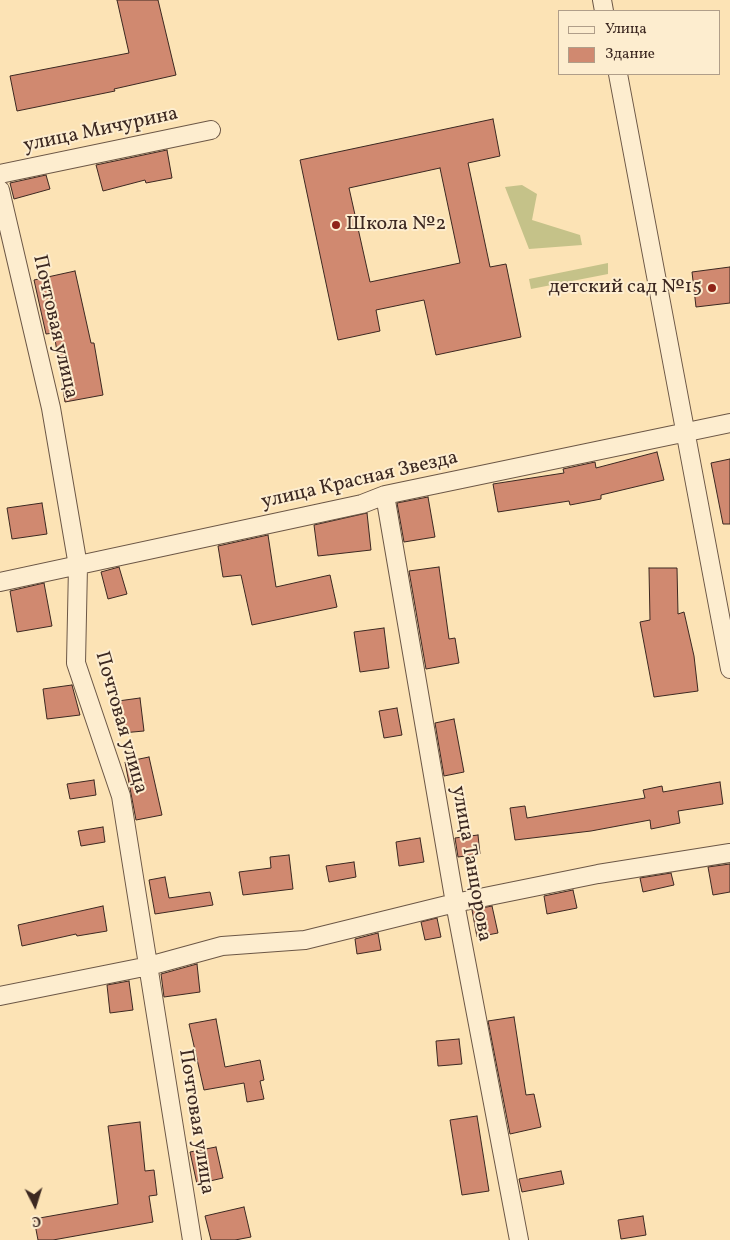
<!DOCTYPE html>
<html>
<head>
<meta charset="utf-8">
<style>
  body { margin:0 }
  #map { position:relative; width:730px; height:1240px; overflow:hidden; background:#fce3b5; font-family:Vollkorn,serif }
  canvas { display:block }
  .legend { position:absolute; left:558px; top:10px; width:162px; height:65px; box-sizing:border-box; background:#fdedcf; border:1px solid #b09e89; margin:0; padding:6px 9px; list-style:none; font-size:15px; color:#3c2821 }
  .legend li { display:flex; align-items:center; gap:10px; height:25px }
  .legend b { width:25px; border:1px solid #b09e89 }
  .north { position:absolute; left:10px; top:1180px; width:50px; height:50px; -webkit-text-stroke:4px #fdedcf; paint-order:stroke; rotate:175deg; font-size:14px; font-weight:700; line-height:20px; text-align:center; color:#3c2821 }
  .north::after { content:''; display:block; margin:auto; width:18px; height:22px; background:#3c2821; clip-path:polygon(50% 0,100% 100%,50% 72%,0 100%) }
</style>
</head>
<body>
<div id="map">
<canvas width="730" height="1240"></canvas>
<ul class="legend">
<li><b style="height:6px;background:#fdedcf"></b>Улица</li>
<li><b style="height:14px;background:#d08970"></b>Здание</li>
</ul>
<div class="north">С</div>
</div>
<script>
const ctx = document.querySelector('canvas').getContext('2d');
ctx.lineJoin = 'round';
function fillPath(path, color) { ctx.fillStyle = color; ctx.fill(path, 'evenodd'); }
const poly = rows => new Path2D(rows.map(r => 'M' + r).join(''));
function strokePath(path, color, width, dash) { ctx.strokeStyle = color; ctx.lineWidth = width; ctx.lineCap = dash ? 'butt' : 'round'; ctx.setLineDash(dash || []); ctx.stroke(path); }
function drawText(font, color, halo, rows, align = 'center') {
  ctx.font = font + ' Vollkorn,serif'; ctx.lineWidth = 4; ctx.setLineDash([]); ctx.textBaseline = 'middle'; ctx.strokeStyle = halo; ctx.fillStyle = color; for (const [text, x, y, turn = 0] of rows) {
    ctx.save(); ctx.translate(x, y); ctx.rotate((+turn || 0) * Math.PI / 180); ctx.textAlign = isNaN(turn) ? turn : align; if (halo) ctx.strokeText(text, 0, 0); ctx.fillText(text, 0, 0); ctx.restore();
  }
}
fillPath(poly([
  [522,185,537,194,532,220,580,235,582,245,529,249,505,187],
  [608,263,608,274,531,289,529,279]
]), '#c5c289');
const building = poly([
  [117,0,158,0,176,75,114,89,115,91,17,111,10,76,129,53,117,0],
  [493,119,500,156,468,163,490,267,506,264,521,337,436,355,424,300,376,310,380,331,338,340,300,160,493,119],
  [440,168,460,263,370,282,349,188,440,168],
  [167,150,172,178,146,183,145,180,103,191,96,165,167,150],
  [46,175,50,189,14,199,10,183,46,175],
  [730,267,730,303,696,307,692,272,730,267],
  [75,271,91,343,94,343,103,395,65,402,54,333,46,334,34,280,75,271],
  [657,452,664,480,601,495,601,499,570,505,569,501,498,512,493,484,564,473,563,469,595,462,596,468,657,452],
  [730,459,730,524,723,524,711,463,730,459],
  [428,497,435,537,404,542,397,503,428,497],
  [42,503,47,534,12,539,7,508,42,503],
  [367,513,371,550,318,556,314,525,367,513],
  [268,535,276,587,330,575,337,607,252,625,241,575,223,577,218,546,268,535],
  [119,567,127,594,108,599,101,572,119,567],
  [439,567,449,639,455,638,459,663,426,669,409,571,439,567],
  [649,568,677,568,678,614,684,612,694,656,698,691,654,697,640,622,650,620,649,568],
  [44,583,52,626,17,632,10,591,44,583],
  [384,628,389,668,360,672,354,632,384,628],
  [72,685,80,715,47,719,43,689,72,685],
  [140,698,144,731,122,733,118,701,140,698],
  [397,708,402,735,384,738,379,711,397,708],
  [454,719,464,772,444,776,435,723,454,719],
  [149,757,162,815,136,820,125,762,149,757],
  [94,780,96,795,70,799,67,784,94,780],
  [720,782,723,804,678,811,680,823,651,829,650,820,591,831,515,840,510,808,525,806,527,818,645,798,643,790,662,786,663,792,720,782],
  [103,827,105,842,81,846,78,831,103,827],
  [478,835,480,854,458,857,455,838,478,835],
  [420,838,424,862,399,866,396,842,420,838],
  [289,855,293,889,243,895,239,872,271,868,270,857,289,855],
  [354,862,356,877,329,882,326,866,354,862],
  [730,864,730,892,713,895,708,867,730,864],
  [671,873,674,885,643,892,640,878,671,873],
  [165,877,169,898,210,892,213,905,155,914,149,880,165,877],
  [573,890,577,908,547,914,544,896,573,890],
  [103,906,107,931,77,936,76,934,22,946,18,925,103,906],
  [492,906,498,933,477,937,472,910,492,906],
  [437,918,441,937,425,940,421,922,437,918],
  [378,933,381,950,357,954,355,939,378,933],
  [197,964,200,992,164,997,161,974,197,964],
  [129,981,133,1010,110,1013,107,985,129,981],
  [514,1017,526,1095,534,1094,541,1127,510,1134,488,1021,514,1017],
  [216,1019,225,1067,260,1060,264,1080,260,1081,264,1099,247,1102,244,1083,204,1090,189,1024,216,1019],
  [459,1039,462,1064,438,1066,436,1041,459,1039],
  [477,1116,489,1191,462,1195,450,1120,477,1116],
  [140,1122,145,1171,154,1170,157,1195,149,1196,153,1222,53,1240,38,1240,34,1219,118,1204,108,1126,140,1122],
  [216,1147,223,1178,197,1184,190,1152,216,1147],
  [561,1171,564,1184,522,1192,519,1179,561,1171],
  [244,1207,251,1237,235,1240,211,1240,205,1216,244,1207],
  [643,1216,646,1235,621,1239,618,1220,643,1216]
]);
fillPath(building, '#d08970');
strokePath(building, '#3c2821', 1);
const minor = poly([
  [602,0,604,11],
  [618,74,730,669],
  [0,174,211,130],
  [0,190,51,408,78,566,76,663,121,796,192,1240],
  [385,495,455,903,519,1240],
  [0,582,362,504,385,495,730,423],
  [0,996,149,966,222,946,305,940,455,903,598,874,730,853]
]);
strokePath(minor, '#6c5746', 20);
strokePath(minor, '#fdedcf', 18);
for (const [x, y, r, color] of [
  [336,225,5,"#8f2418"],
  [712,288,5,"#8f2418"]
]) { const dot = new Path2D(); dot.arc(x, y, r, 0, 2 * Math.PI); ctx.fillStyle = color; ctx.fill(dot); strokePath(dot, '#fdedcf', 2); }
drawText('20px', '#3c2821', '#fdedcf', [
  ["улица Мичурина",101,131,-12],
  ["Почтовая улица",54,327,77],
  ["улица Красная Звезда",360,481,-13],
  ["Почтовая улица",120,723,74],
  ["улица Танцорова",470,864,80],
  ["Почтовая улица",195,1122,81]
]);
drawText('20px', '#3c2821', '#fdedcf', [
  ["Школа №2",346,225],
  ["детский сад №15",702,288,"right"]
], 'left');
</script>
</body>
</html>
